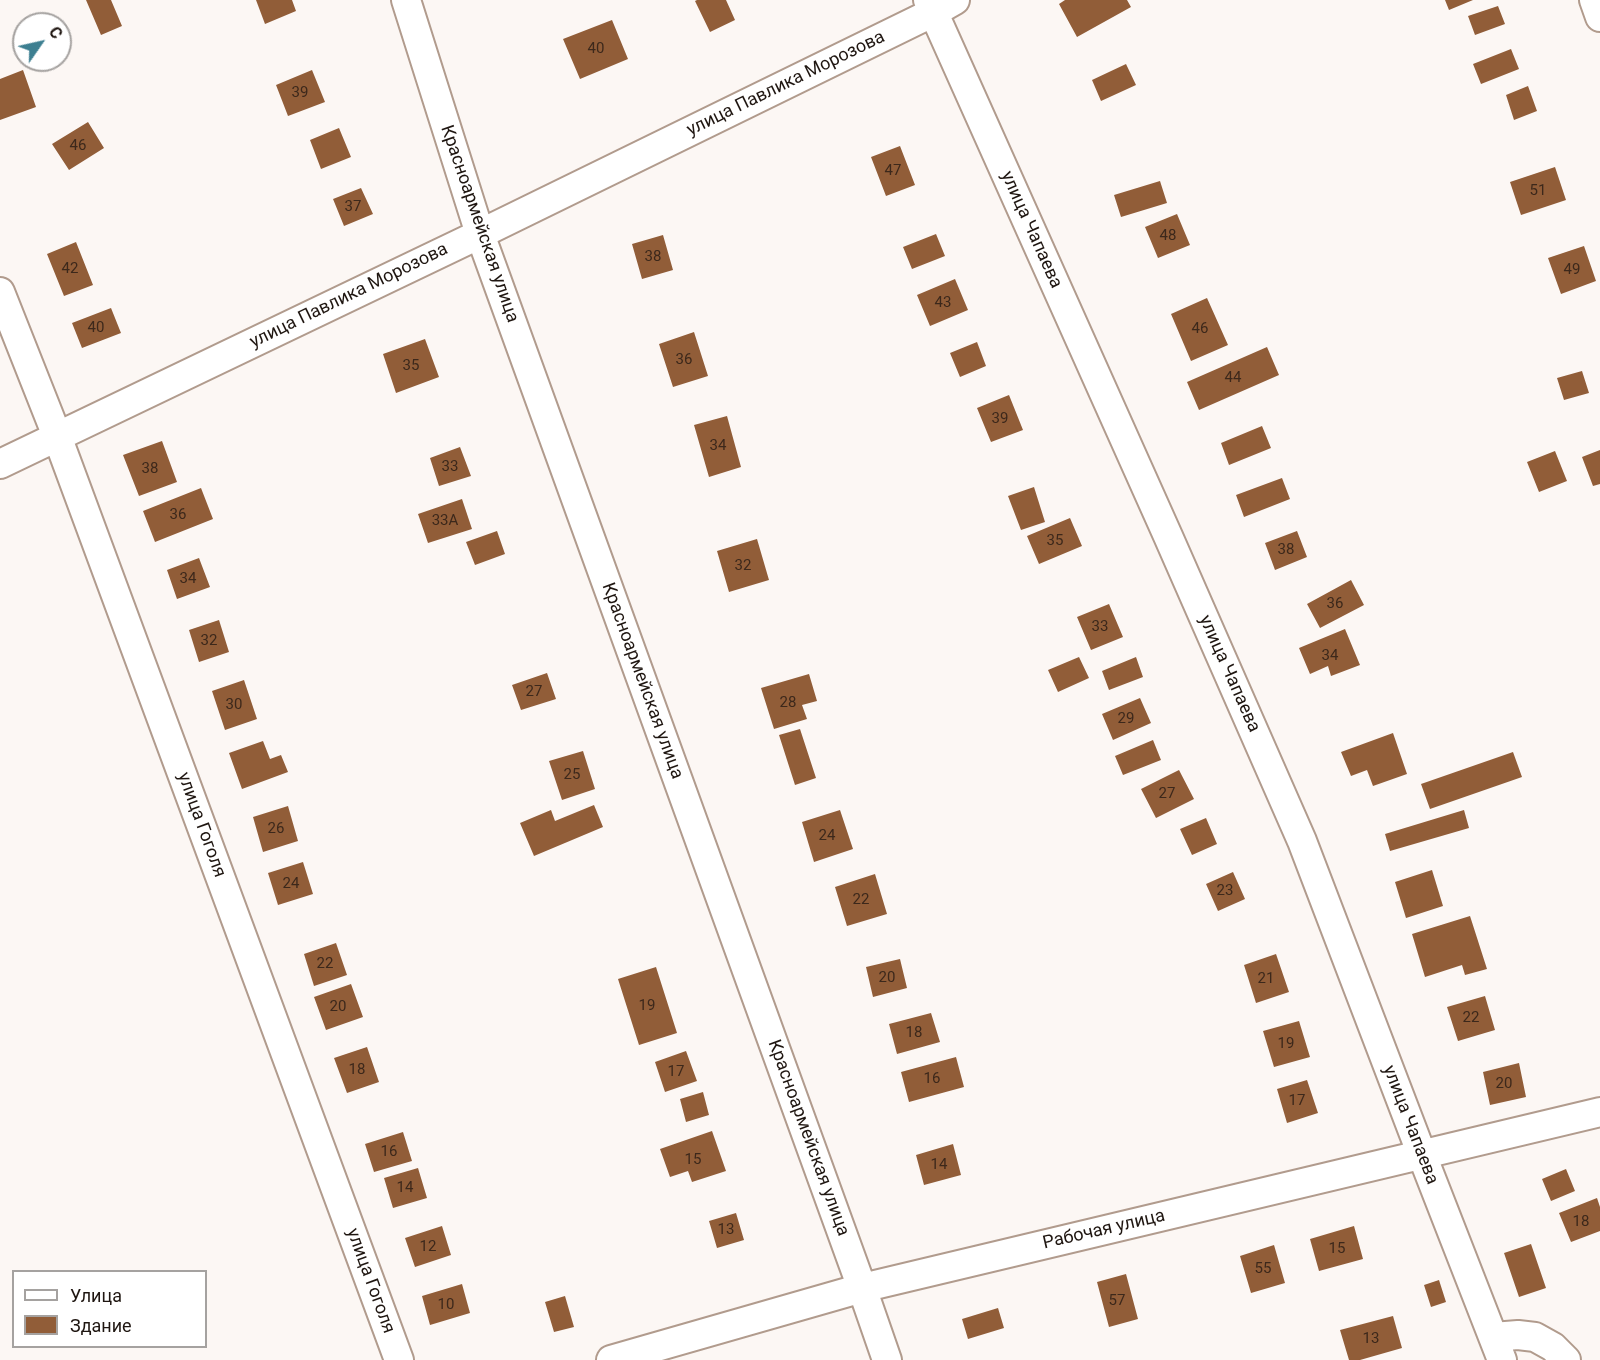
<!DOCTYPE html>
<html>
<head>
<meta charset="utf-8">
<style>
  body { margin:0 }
  #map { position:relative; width:1600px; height:1360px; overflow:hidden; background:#fcf7f4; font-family:Roboto,sans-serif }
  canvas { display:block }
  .legend { position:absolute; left:12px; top:1270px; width:195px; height:78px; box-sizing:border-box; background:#fff; border:2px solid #a5a2a0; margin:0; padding:8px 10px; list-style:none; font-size:18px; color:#1f1611 }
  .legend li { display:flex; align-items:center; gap:12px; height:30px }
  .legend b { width:30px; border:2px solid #a5a2a0 }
  .north { position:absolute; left:12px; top:12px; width:60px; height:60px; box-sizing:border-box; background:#fff; border:2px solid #a5a2a0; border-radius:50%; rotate:56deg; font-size:16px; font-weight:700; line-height:24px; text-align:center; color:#1f1611 }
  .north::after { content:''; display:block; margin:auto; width:21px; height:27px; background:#3d7f91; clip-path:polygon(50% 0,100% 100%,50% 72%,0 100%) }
</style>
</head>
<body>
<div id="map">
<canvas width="1600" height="1360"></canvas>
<ul class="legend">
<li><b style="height:8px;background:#fff"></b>Улица</li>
<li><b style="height:16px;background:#915d38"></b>Здание</li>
</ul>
<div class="north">С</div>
</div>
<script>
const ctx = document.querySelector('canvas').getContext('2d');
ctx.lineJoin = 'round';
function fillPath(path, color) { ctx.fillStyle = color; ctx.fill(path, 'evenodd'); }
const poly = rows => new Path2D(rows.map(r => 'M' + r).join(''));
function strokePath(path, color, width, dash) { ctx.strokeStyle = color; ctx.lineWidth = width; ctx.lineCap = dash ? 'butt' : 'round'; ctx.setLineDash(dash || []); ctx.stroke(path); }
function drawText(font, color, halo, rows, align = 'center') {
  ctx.font = font + ' Roboto,sans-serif'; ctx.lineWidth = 4.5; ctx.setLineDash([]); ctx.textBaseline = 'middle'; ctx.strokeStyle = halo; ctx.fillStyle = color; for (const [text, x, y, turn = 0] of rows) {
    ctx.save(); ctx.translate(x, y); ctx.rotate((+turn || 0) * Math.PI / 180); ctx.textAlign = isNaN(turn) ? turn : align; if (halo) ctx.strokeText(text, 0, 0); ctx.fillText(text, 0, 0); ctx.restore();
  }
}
fillPath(poly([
  [86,0,111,0,122,26,101,35],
  [256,0,292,0,296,11,265,24],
  [697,0,726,0,735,20,710,32,695,1],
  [1065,0,1127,0,1131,7,1077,37,1059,4],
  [1445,0,1473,0,1449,10],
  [1498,6,1505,24,1475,35,1468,16],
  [612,20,628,59,580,79,563,39],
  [1511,49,1519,69,1481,84,1473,64],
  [1126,64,1136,85,1101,101,1092,80],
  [23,70,36,107,0,120,0,79],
  [312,70,325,102,288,116,276,85],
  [1528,86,1537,111,1514,120,1506,95],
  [88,122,104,148,69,170,52,144],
  [339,128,351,157,321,169,310,140],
  [900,146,915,185,886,196,871,157],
  [1555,167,1566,200,1521,215,1510,182],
  [1160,181,1167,203,1121,217,1114,195],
  [361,188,373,214,344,226,333,199],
  [1177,214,1190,245,1158,258,1145,227],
  [936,234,945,256,912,269,903,247],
  [663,235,673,270,642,279,632,244],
  [76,242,93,285,64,296,47,254],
  [1584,246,1596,281,1561,294,1548,258],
  [955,279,968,310,930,326,917,295],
  [1207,298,1228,345,1191,361,1171,314],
  [111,308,121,333,82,348,72,323],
  [694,332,708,376,673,387,659,344],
  [425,339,439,377,396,393,383,354],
  [977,342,986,366,960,377,950,353],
  [1267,347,1279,375,1199,410,1187,382],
  [1582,371,1589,393,1564,400,1557,378],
  [1009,395,1023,430,991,442,977,408],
  [727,416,741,467,709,477,694,425],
  [1262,426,1271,448,1229,465,1221,443],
  [162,441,177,482,139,496,123,455],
  [460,447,471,476,439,486,430,458],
  [1600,450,1600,484,1593,486,1582,457],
  [1555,451,1567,481,1539,492,1527,462],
  [1282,478,1290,499,1244,517,1236,495],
  [1034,487,1045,522,1021,530,1008,496],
  [201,488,213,519,155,542,143,511],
  [462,499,472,529,428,543,418,514],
  [1070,518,1082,546,1039,564,1027,536],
  [497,531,505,554,475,565,466,542],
  [1297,531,1307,557,1275,570,1265,543],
  [757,539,769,580,729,592,717,551],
  [199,558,210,587,177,599,167,570],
  [1351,580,1364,605,1320,628,1307,604],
  [1109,604,1123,637,1091,650,1077,617],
  [219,620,229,652,199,662,189,630],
  [1345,629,1360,665,1331,676,1328,666,1310,674,1299,648],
  [1079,657,1089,678,1058,692,1048,670],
  [1136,657,1143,677,1109,690,1102,671],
  [547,673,556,699,521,710,512,685],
  [809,674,817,701,802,705,807,719,774,729,761,688],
  [244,680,257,719,225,730,212,691],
  [1140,698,1151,723,1113,740,1102,714],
  [800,729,816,778,795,785,779,735],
  [1393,733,1407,774,1373,786,1367,770,1351,776,1341,752],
  [1153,740,1161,760,1123,775,1115,756],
  [263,741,270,759,281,755,288,772,242,789,229,753],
  [583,751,595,789,562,800,549,761],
  [1513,752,1522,777,1430,809,1421,784],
  [1179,770,1194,799,1156,818,1141,789],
  [594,805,603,827,534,856,520,823,551,810,555,821],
  [288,806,298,841,263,852,253,817],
  [840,810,853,849,814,862,802,822],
  [1464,810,1469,828,1390,851,1385,834],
  [1206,818,1217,844,1192,855,1180,829],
  [303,862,313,894,278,905,268,873],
  [1432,870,1443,906,1406,918,1395,882],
  [1233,872,1245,899,1218,911,1206,884],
  [875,874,887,914,847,926,835,887],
  [1470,916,1487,969,1465,975,1462,965,1425,977,1412,934],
  [336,943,347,975,314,986,304,954],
  [1276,954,1289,992,1256,1003,1244,965],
  [900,959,907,988,873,997,866,967],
  [656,967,677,1033,639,1045,618,979],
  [351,984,363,1017,326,1030,314,997],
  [1485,996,1495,1030,1458,1041,1447,1007],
  [931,1013,940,1042,897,1054,889,1024],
  [1299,1021,1310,1057,1274,1067,1263,1031],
  [367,1047,379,1082,347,1093,334,1058],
  [686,1051,697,1081,665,1092,655,1062],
  [956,1057,964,1087,909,1102,901,1072],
  [1519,1063,1526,1097,1490,1105,1483,1072],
  [1307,1080,1318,1113,1287,1123,1277,1089],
  [703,1092,709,1115,686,1122,680,1099],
  [712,1131,726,1171,692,1182,688,1171,670,1177,660,1149],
  [403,1132,412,1161,374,1172,365,1144],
  [953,1144,961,1175,924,1185,916,1155],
  [418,1168,427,1198,393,1208,384,1178],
  [1566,1169,1575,1191,1551,1201,1542,1179],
  [1597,1198,1600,1207,1600,1231,1571,1242,1559,1213],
  [736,1213,744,1240,717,1248,709,1221],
  [442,1226,451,1255,415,1267,405,1238],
  [1354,1226,1363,1259,1319,1271,1310,1239],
  [1531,1244,1546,1288,1519,1297,1504,1253],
  [1274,1245,1285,1283,1251,1293,1240,1256],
  [1126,1274,1138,1319,1109,1327,1097,1282],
  [1439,1280,1446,1302,1431,1307,1424,1285],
  [462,1284,470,1313,430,1325,422,1296],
  [565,1296,574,1327,554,1332,545,1302],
  [998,1308,1004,1328,968,1339,962,1319],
  [1393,1316,1402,1348,1360,1360,1349,1360,1340,1330]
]), '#915d38');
const minor = poly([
  [406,0,480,234,862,1288,887,1360],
  [928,0,1168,536,1302,841,1422,1155,1502,1360],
  [1594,0,1600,17],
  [0,292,57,436,399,1360],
  [0,464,480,234,934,12,955,0],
  [1493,1337,1518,1335,1535,1337,1553,1347,1566,1360],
  [611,1360,862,1288,1600,1112]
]);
strokePath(minor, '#b19b8d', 32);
strokePath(minor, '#fff', 28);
drawText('15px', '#3c281b', null, [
  ["40",596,49],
  ["39",300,93],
  ["46",78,146],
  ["47",893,171],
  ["51",1538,191],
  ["37",353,207],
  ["48",1168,236],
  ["38",653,257],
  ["42",70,269],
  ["49",1572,270],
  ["43",943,303],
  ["40",96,328],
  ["46",1200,329],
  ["36",684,360],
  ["35",411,366],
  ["44",1233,378],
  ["39",1000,419],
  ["34",718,446],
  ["33",450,467],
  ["38",150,469],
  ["36",178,515],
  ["33А",445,521],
  ["35",1055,541],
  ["38",1286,550],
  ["32",743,566],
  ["34",188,579],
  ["36",1335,604],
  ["33",1100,627],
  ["32",209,641],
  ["34",1330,656],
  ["27",534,692],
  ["28",788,703],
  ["30",234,705],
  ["29",1126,719],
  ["25",572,775],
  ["27",1167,794],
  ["26",276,829],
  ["24",827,836],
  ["24",291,884],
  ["23",1225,891],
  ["22",861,900],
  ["22",325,964],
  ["20",887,978],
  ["21",1266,979],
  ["19",647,1006],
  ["20",338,1007],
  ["22",1471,1018],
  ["18",914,1033],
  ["19",1286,1044],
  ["18",357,1070],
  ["17",676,1072],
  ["16",932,1079],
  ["20",1504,1084],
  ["17",1297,1101],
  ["16",389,1152],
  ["15",693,1160],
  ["14",939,1165],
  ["14",405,1188],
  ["18",1581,1222],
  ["13",726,1230],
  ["12",428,1247],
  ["15",1337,1249],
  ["55",1263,1269],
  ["57",1117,1301],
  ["10",446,1305],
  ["13",1371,1339]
]);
drawText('18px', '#1f1611', '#fff', [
  ["улица Павлика Морозова",786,84,-26],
  ["Красноармейская улица",479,224,71],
  ["улица Чапаева",1031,230,66],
  ["улица Павлика Морозова",349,296,-26],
  ["улица Чапаева",1229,674,66],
  ["Красноармейская улица",642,681,70],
  ["улица Гоголя",201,825,70],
  ["улица Чапаева",1410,1125,69],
  ["Красноармейская улица",808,1138,70],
  ["Рабочая улица",1104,1230,-13],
  ["улица Гоголя",370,1281,70]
]);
</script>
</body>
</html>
